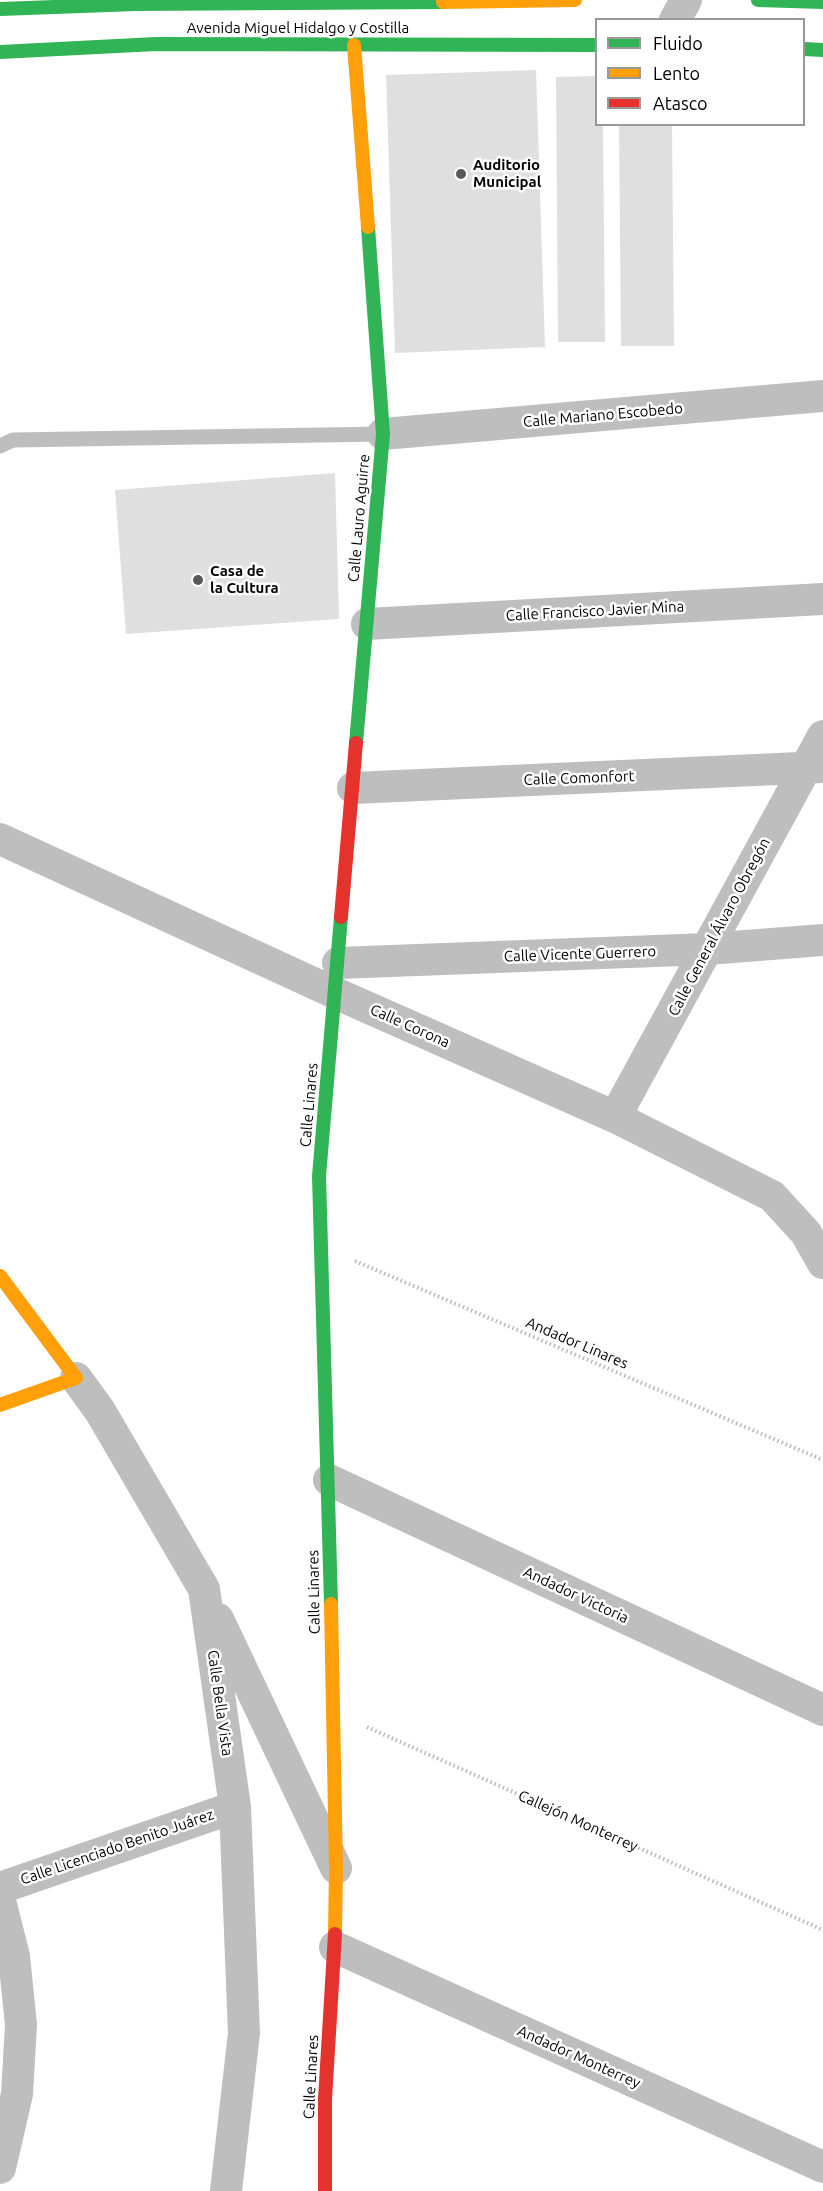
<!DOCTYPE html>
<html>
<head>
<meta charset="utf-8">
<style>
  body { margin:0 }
  #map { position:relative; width:823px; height:2191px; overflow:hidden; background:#fff; font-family:Ubuntu,sans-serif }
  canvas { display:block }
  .legend { position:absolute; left:595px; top:18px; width:210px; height:108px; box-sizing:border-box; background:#fff; border:2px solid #999; margin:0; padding:8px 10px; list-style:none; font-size:18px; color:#000 }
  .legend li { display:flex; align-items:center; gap:12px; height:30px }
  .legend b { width:30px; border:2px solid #999 }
</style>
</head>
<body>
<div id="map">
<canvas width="823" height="2191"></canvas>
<ul class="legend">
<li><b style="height:8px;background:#30b455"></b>Fluido</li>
<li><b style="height:8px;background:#ff9f0a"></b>Lento</li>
<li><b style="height:8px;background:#e5322d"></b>Atasco</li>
</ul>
</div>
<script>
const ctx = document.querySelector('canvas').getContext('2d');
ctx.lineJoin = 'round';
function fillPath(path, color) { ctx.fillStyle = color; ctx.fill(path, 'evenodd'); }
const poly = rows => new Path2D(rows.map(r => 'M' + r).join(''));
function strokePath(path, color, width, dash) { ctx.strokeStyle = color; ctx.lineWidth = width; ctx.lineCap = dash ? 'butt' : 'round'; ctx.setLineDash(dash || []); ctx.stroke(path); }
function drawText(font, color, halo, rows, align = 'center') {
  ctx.font = font + ' Ubuntu,sans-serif'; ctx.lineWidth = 5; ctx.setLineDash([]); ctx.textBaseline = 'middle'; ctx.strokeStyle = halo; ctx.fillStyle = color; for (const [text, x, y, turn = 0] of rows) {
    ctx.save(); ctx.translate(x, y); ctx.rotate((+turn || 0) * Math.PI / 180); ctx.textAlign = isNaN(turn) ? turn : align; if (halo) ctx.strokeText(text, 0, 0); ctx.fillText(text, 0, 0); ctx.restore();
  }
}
fillPath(poly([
  [536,70,545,347,395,353,386,75],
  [596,76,596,124,603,124,605,342,558,342,556,77],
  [619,124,672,124,674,346,621,346],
  [335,473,339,619,126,634,115,490]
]), '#dfdfdf');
strokePath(poly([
  [355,1261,823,1460],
  [367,1727,823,1930]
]), '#b9b9b9', 4, [1.5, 3]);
strokePath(poly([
  [0,446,13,440,383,434]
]), '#bebebe', 15);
strokePath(poly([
  [675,20,686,0],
  [383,434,823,396],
  [367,624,823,599],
  [353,788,823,767],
  [0,839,335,993,615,1117,772,1196,806,1233,823,1263],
  [338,963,708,949,823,940],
  [615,1117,823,736],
  [76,1378,100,1411,204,1589,235,1807,244,2033,226,2191],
  [329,1480,823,1710],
  [218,1619,336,1868],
  [0,1888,235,1807],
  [0,1901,14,1956,21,2025,17,2094,0,2168],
  [335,1947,823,2167]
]), '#bebebe', 32);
strokePath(poly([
  [758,0,823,2],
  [0,9,136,4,443,2],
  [804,49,823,50],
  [0,52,156,44,596,45],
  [356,743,383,434,368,227],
  [331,1604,319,1176,341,917]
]), '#30b455', 14);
strokePath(poly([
  [443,2,575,0],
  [354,45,368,227],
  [0,1276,76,1378,0,1405],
  [331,1604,336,1868,335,1934]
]), '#ff9f0a', 14);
strokePath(poly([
  [341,917,356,743],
  [325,2191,325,2099,335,1934]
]), '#e5322d', 14);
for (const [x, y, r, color] of [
  [461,174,6,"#595959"],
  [198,580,6,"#595959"]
]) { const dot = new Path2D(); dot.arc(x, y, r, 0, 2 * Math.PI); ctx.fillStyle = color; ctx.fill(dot); strokePath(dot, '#fff', 2); }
drawText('15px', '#000', '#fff', [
  ["Avenida Miguel Hidalgo y Costilla",298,28],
  ["Calle Mariano Escobedo",603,415,-5],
  ["Calle Lauro Aguirre",359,518,-85],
  ["Calle Francisco Javier Mina",595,611,-3],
  ["Calle Comonfort",579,778,-2],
  ["Calle General Álvaro Obregón",719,927,-62],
  ["Calle Vicente Guerrero",580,954,-2],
  ["Calle Corona",410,1026,24],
  ["Calle Linares",309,1105,-85],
  ["Andador Linares",577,1343,23],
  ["Calle Linares",314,1592,-91],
  ["Andador Victoria",576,1595,25],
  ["Calle Bella Vista",220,1703,82],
  ["Callejón Monterrey",578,1821,24],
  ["Calle Licenciado Benito Juárez",117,1847,-19],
  ["Andador Monterrey",579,2057,24],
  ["Calle Linares",311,2077,-87]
]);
drawText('bold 15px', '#000', '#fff', [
  ["Auditorio",473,165],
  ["Municipal",473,182],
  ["Casa de",210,571],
  ["la Cultura",210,588]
], 'left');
</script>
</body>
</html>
